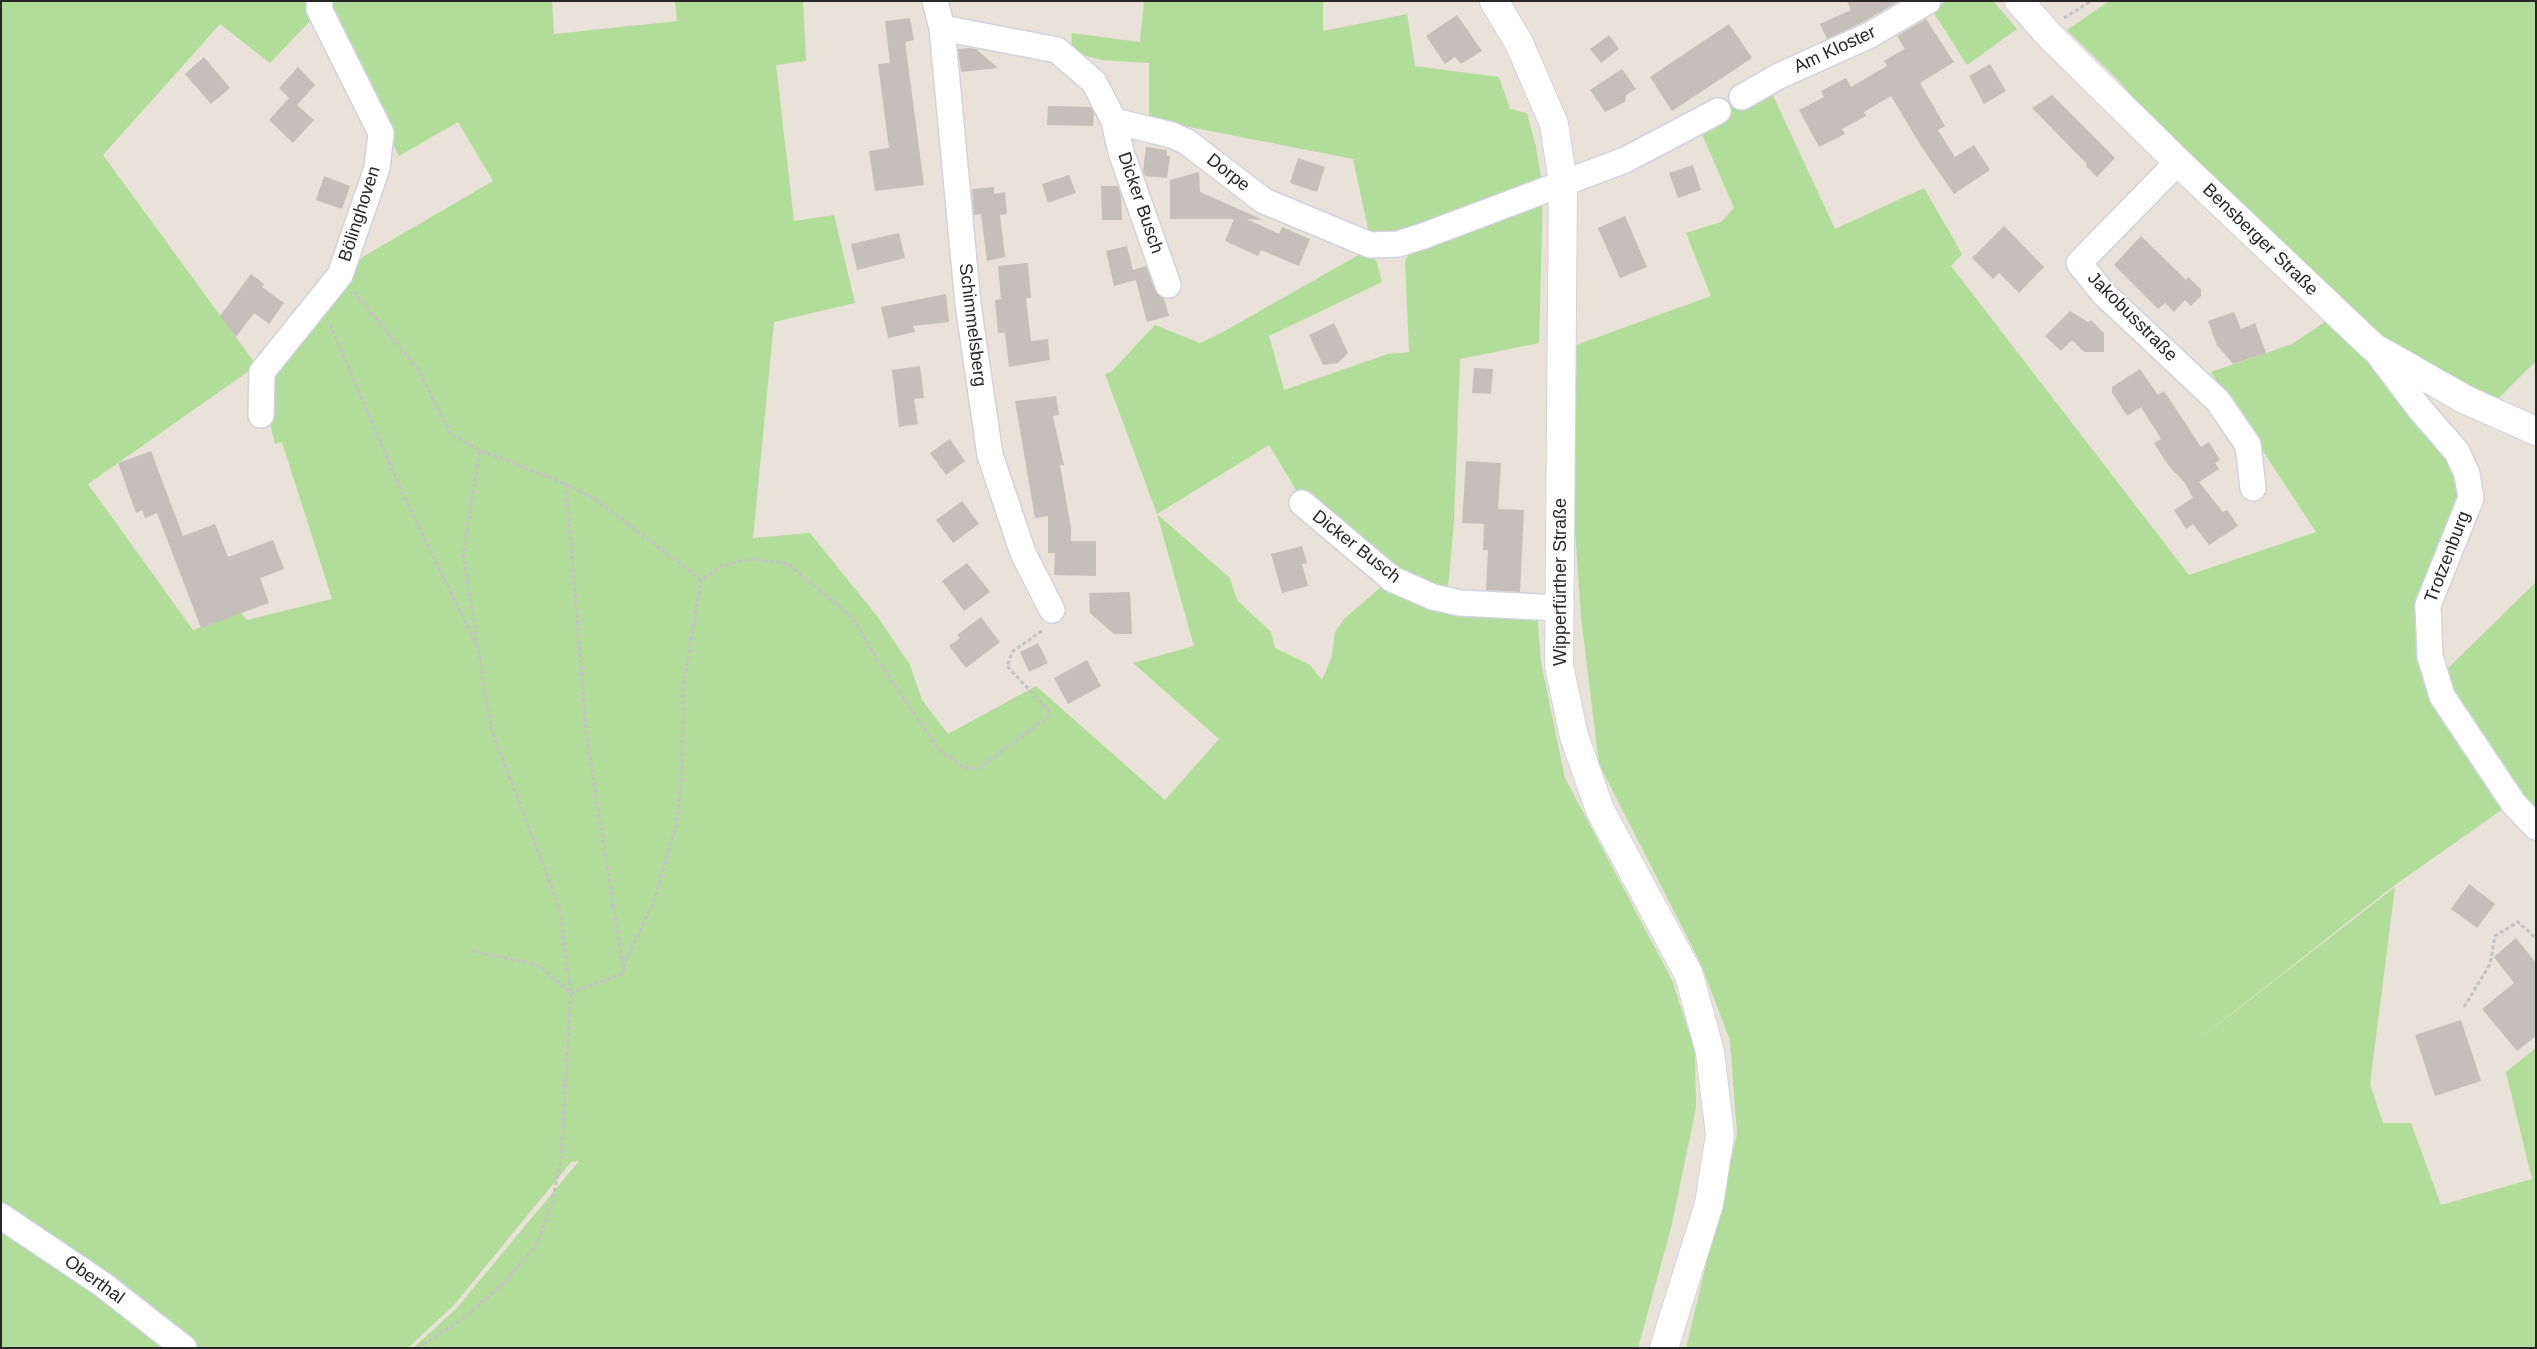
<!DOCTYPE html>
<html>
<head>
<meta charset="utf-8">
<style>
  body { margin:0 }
  #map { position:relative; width:2537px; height:1349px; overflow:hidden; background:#e9e2d9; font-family:Helvetica,sans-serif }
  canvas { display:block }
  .frame { position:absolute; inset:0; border:2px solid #272727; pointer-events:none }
</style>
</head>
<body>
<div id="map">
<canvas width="2537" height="1349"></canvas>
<div class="frame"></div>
</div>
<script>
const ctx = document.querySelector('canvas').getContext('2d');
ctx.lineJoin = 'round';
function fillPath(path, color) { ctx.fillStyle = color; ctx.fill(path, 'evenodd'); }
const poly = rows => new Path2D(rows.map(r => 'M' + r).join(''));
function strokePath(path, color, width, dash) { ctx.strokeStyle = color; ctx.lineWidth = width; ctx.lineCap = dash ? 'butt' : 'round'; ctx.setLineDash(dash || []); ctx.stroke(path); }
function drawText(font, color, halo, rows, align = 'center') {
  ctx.font = font + ' Helvetica,sans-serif'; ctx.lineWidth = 4.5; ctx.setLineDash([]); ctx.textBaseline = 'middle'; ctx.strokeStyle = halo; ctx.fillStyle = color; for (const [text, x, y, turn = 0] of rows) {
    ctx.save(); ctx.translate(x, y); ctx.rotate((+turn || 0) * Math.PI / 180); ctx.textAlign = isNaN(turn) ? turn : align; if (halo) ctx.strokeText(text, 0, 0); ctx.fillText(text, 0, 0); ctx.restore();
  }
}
fillPath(poly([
  [1,1,315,1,310,21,270,63,220,24,103,155,257,366,318,283,493,181,458,122,399,156,325,10,328,1,552,1,554,34,677,21,675,1,803,1,806,61,776,65,794,221,834,215,855,303,774,322,753,538,810,533,877,616,910,665,922,700,948,734,1036,686,1165,800,1219,739,1133,663,1194,646,1157,514,1105,374,1111,372,1155,325,1200,343,1223,332,1369,249,1377,263,1382,282,1269,336,1284,390,1388,354,1409,352,1405,261,1412,248,1447,232,1543,195,1539,343,1460,359,1454,522,1447,598,1395,577,1296,490,1269,445,1157,514,1230,578,1237,600,1271,632,1275,648,1310,665,1322,680,1332,656,1335,632,1344,619,1389,580,1411,592,1446,605,1537,613,1541,662,1565,778,1672,980,1695,1051,1696,1108,1671,1228,1638,1348,413,1348,456,1309,579,1161,571,1162,454,1305,408,1348,188,1348,103,1281,1,1212],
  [256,366,275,444,282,442,332,599,247,620,241,613,193,630,88,484],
  [1144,1,1323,1,1323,31,1407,14,1415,66,1499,77,1510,109,1527,113,1536,147,1542,184,1428,231,1370,238,1353,159,1149,119,1149,63,1102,60,1071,52,1072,33,1140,42],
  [1946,1,1993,1,2017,29,1967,65,1932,10],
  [2109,1,2536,1,2536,361,2495,402,2376,344,2182,154,2118,80,2067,30],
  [1769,87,1835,229,1924,188,1962,254,1951,266,2189,575,2316,532,2211,372,2292,344,2332,317,2464,475,2427,657,2510,804,2395,885,2180,1054,2395,887,2370,1084,2383,1123,2411,1123,2441,1205,2532,1179,2506,1072,2536,1048,2536,1348,1686,1348,1737,1134,1730,1040,1700,962,1599,764,1581,617,1570,458,1576,345,1711,296,1686,233,1721,222,1734,208,1698,125,1738,100],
  [2536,582,2536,822,2440,676],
  [1,1219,178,1348,1,1348]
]), '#b2dc99');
fillPath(poly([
  [1847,1,1899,1,1863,22,1827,39,1820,24,1851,10],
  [1457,15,1482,51,1461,64,1455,57,1445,64,1426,36],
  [910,18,914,40,905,42,924,185,875,191,869,151,889,148,878,64,890,63,885,21],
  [1926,19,1954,62,1920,83,1945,126,1938,130,1955,157,1974,145,1990,170,1954,194,1921,146,1891,96,1864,112,1866,116,1842,129,1845,134,1819,147,1799,110,1824,97,1821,91,1846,78,1851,87,1887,66,1884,61,1905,49,1897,36],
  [1729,24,1752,58,1672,111,1650,77],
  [1609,35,1619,49,1601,63,1590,49],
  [969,48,976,49,998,68,961,72,958,49],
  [204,57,230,88,211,104,185,74],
  [1990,64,2006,91,1984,104,1969,76],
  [298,67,315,85,297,105,314,120,293,143,269,120,289,98,279,88],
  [1622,69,1636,89,1626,95,1625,102,1605,112,1590,90],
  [2052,95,2115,158,2097,177,2086,166,2087,164,2032,108],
  [1048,106,1091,107,1094,113,1093,126,1047,125],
  [1146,147,1167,150,1167,156,1170,156,1167,178,1145,176,1143,171],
  [1298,158,1325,167,1317,192,1290,183],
  [1693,165,1701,190,1678,198,1669,173],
  [1199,172,1200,192,1263,220,1247,219,1279,234,1282,227,1310,239,1299,266,1261,250,1258,256,1225,241,1234,219,1170,219,1170,180],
  [1069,175,1076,193,1048,203,1042,184],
  [324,176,350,186,342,209,316,200],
  [1101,186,1118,186,1121,195,1122,220,1102,220],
  [994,187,994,194,1005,192,1007,214,1000,215,1005,257,987,261,981,214,974,215,972,189],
  [1625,216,1647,267,1620,278,1598,228],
  [2004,226,2044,267,2019,293,1999,273,1993,279,1972,258],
  [899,233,905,258,857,270,851,244],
  [2141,236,2186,280,2188,277,2201,289,2201,296,2191,306,2185,300,2174,312,2165,303,2158,309,2114,265],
  [1127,246,1133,270,1146,266,1155,290,1164,299,1169,316,1147,322,1135,277,1136,280,1114,286,1106,251],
  [1028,263,1031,298,1026,298,1031,341,1048,339,1050,360,1009,367,1005,333,998,333,995,300,1001,299,998,266],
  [251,274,264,284,262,287,284,303,269,324,254,313,236,337,220,316],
  [946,294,949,322,913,326,915,332,888,338,881,307],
  [2070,311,2088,322,2091,320,2104,333,2104,352,2084,352,2072,340,2061,351,2045,336],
  [2234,312,2241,329,2255,323,2266,353,2233,364,2217,345,2208,321],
  [1334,323,1348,353,1338,363,1323,365,1309,335],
  [920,366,924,398,914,399,918,424,899,427,892,370],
  [1474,368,1493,369,1491,394,1472,393],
  [2140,369,2158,395,2164,391,2201,447,2209,442,2220,460,2215,463,2219,469,2199,482,2223,512,2227,510,2238,526,2209,545,2193,524,2186,529,2174,510,2193,498,2185,483,2168,465,2154,443,2161,439,2141,407,2127,416,2112,393,2112,387],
  [1056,396,1059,415,1053,416,1064,465,1060,465,1071,528,1071,541,1096,541,1096,576,1054,575,1055,553,1048,553,1048,516,1035,518,1015,401],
  [950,439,965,461,946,475,930,453],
  [151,451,183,536,215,524,228,557,273,540,284,569,260,578,269,603,201,628,157,513,145,518,142,510,136,513,118,463],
  [1466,461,1501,463,1498,509,1524,510,1520,592,1486,590,1488,550,1483,550,1484,524,1462,523],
  [962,501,979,524,953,543,936,520],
  [1302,546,1307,563,1302,564,1308,586,1282,593,1271,554],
  [967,563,990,592,964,611,942,581],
  [1130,592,1132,634,1114,634,1090,613,1089,593],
  [981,617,1000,642,966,668,949,646,960,638,957,635],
  [1038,643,1048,663,1029,672,1020,652],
  [1087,660,1101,686,1068,704,1054,678],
  [2469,884,2495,904,2477,928,2451,909],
  [2516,938,2536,963,2536,1036,2517,1051,2482,1009,2514,983,2494,957],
  [2461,1020,2481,1081,2435,1096,2415,1035]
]), '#c4bfb9');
const street = poly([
  [935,1,942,28,1057,50,1094,82,1114,121,1172,135,1187,142,1264,201,1370,245,1398,244,1426,235,1625,160,1718,111],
  [942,28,968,304,990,455,1023,553,1052,610],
  [1742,97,1779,76,1870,35,1928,1],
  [1114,121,1121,152,1168,285],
  [2178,162,2079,263,2103,293,2218,401,2248,445,2253,488],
  [2373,347,2419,408,2457,452,2467,474,2471,498,2428,605,2430,656,2442,696,2514,804,2536,827],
  [261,415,262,372,340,275,377,168,381,133,319,9,320,1],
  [1302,503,1392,579,1433,597,1460,603,1559,608],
  [1,1216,102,1284,184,1348]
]);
const secondary = poly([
  [1494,1,1519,43,1554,124,1563,183,1559,666,1574,736,1600,810,1689,975,1710,1052,1720,1135,1709,1204,1664,1348],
  [2019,1,2050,36,2178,162,2373,347,2466,400,2536,431]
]);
strokePath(street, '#cfd3df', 28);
strokePath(secondary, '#cfd3df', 30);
strokePath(poly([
  [2064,18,2091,1],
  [354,292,418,369,451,434,480,450,566,484,587,739,624,973,571,993],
  [330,324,402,492,479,650],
  [566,484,595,499,701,580,723,565,751,559,788,564,854,619,878,661,940,751,965,768,979,768,1049,716,1049,711,1007,666,1013,651,1042,631],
  [472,951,538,965,571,993],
  [623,967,654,901,677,823,682,772,683,689,701,580],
  [2464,1007,2490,964,2495,936,2518,922,2536,938],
  [418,1348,464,1318,506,1281,538,1242,551,1207,561,1160,571,993,559,907,491,728,463,555,480,450]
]), '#c3c3c3', 3, [4, 2.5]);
strokePath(street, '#fff', 25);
strokePath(secondary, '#fff', 28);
drawText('18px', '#272727', '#fff', [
  ["Am Kloster",1835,50,-25],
  ["Dorpe",1228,173,38],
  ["Dicker Busch",1140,203,71],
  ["Bölinghoven",360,214,-72],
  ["Bensberger Straße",2260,240,44],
  ["Jakobusstraße",2132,317,45],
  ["Schimmelsberg",972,325,83],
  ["Dicker Busch",1356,547,38],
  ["Trotzenburg",2448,557,-69],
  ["Wipperfürther Straße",1561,582,-90],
  ["Oberthal",94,1280,36]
]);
</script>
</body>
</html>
